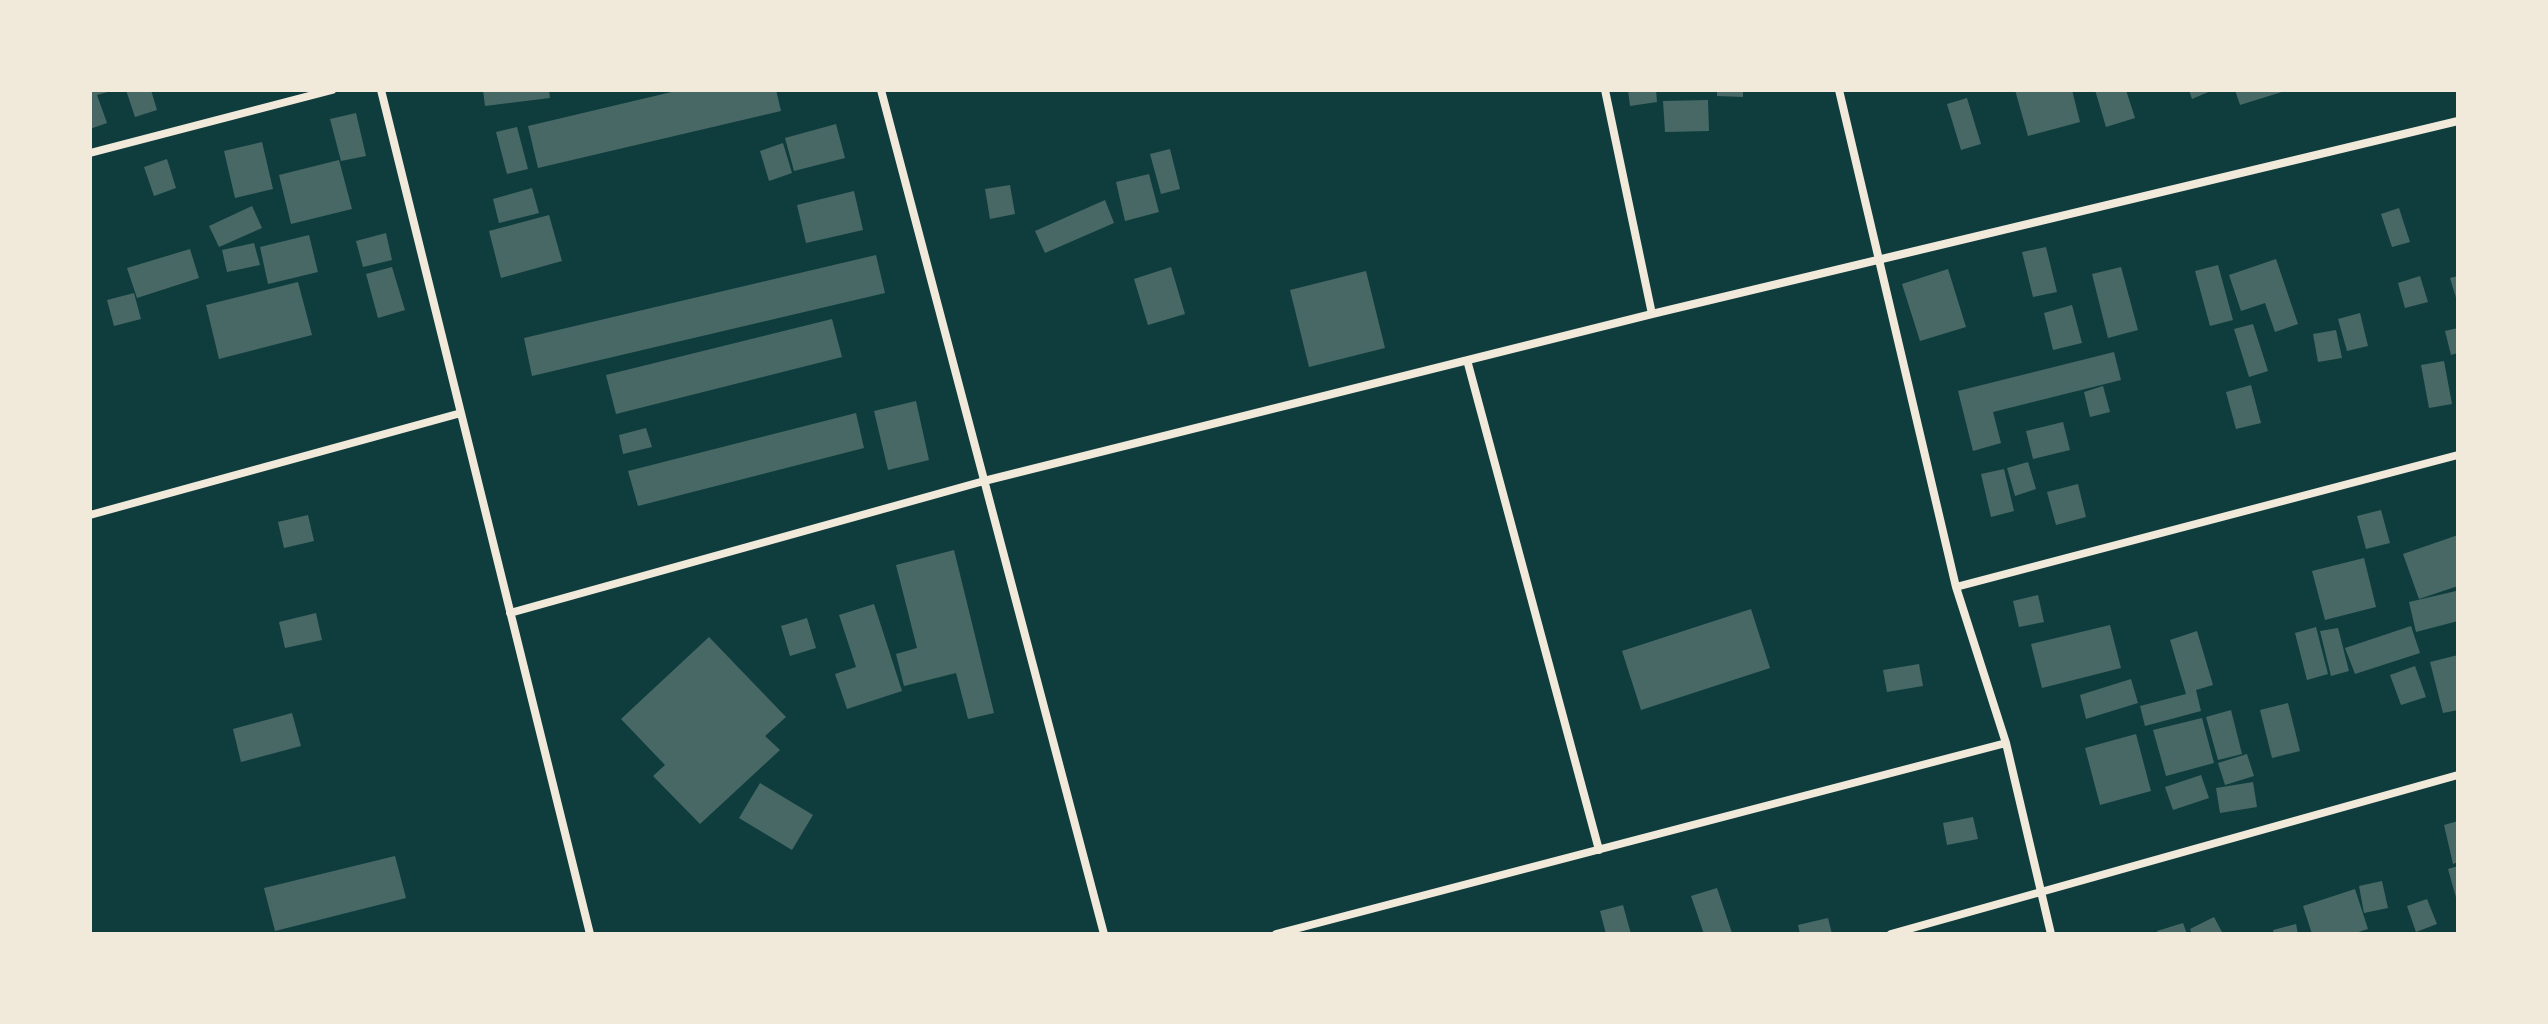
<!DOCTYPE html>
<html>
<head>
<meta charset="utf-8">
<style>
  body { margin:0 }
  #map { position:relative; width:2548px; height:1024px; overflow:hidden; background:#0f3d3e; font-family:Overpass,sans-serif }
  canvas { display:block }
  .frame { position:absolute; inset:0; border:92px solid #f1e9da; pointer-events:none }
</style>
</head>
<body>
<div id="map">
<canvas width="2548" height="1024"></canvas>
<div class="frame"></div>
</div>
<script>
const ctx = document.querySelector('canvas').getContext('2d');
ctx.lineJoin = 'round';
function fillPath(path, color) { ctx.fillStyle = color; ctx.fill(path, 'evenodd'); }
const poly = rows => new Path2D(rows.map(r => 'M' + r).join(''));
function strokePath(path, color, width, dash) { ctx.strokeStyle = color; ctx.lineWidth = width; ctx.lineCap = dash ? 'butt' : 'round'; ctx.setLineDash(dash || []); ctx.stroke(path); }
fillPath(poly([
  [90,90,111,91,97,95,107,123,90,129],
  [126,90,151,90,157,110,135,117],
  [483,90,549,90,550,98,485,106],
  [680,90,776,90,781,111,538,168,528,126],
  [1628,90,1656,90,1657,102,1630,106],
  [1717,90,1743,90,1743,97,1717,96],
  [2015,90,2072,90,2080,122,2028,136],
  [2095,90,2126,90,2135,118,2106,127],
  [2189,90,2213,90,2192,99],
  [2235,90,2285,90,2285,91,2240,105],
  [1967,98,1981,144,1961,150,1947,104],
  [1708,100,1709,131,1665,132,1663,101],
  [356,113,366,156,341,161,330,119],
  [836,124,845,158,794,171,785,138],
  [517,127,528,169,507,174,496,132],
  [262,142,273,189,235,198,224,151],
  [783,143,792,173,769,181,760,151],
  [1170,149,1180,189,1161,194,1150,154],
  [167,159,176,188,154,196,144,167],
  [339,160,352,209,291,224,279,175],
  [1149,174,1159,212,1125,221,1116,182],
  [1010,185,1015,214,990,219,985,189],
  [532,188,539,213,499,223,493,199],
  [854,191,863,230,806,243,797,205],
  [1105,200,1114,223,1045,253,1035,231],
  [252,206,262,228,219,247,209,226],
  [2399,208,2410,242,2392,247,2381,214],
  [549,215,562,261,501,278,489,231],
  [386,233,392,260,363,267,356,241],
  [309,235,318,272,268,284,260,247],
  [254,243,260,265,227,272,222,250],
  [2046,247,2057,292,2033,297,2022,252],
  [190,249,199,278,137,298,127,268],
  [876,255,885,293,532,376,524,338],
  [2276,259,2298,324,2275,332,2265,303,2241,311,2229,275],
  [2218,265,2233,320,2210,326,2195,271],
  [392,267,405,310,378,318,366,274],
  [1171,267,1185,314,1148,325,1134,279],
  [2121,267,2138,330,2108,338,2092,274],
  [1948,269,1966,327,1920,341,1902,284],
  [1366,271,1385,348,1309,367,1290,290],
  [2420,276,2428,302,2405,308,2398,283],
  [2458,276,2458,301,2457,301,2450,278],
  [298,282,312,335,219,359,206,305],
  [134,293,141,319,114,326,107,300],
  [2072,305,2082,343,2053,350,2044,313],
  [2360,313,2368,346,2347,351,2338,319],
  [832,319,842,357,616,414,606,375],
  [2253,324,2268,371,2249,377,2234,329],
  [2458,328,2458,353,2451,355,2445,331],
  [2336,330,2342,358,2318,362,2313,334],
  [2114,352,2121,380,1993,412,2001,443,1973,451,1958,391],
  [2444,361,2452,404,2429,408,2421,365],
  [2251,385,2261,423,2236,429,2226,392],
  [2103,386,2110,412,2090,417,2084,392],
  [916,401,929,460,888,470,874,411],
  [856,413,864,448,638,506,628,471],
  [2063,422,2070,450,2033,459,2026,431],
  [646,428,652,447,623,454,619,435],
  [2028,462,2036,489,2015,496,2007,468],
  [2004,469,2014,511,1991,517,1981,474],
  [2078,484,2086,517,2056,525,2047,492],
  [2381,510,2390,543,2366,549,2357,516],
  [308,515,314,541,284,548,278,522],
  [2458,535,2458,586,2419,599,2403,554],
  [954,550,994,713,968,719,956,673,904,686,896,654,917,648,896,565],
  [2364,558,2376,607,2325,620,2312,571],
  [2456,591,2458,621,2416,632,2409,602],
  [2038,595,2044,622,2019,627,2013,601],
  [874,604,902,691,847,709,835,674,856,667,839,615],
  [1751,609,1770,668,1641,710,1622,651],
  [316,613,322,640,285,648,279,622],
  [807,618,816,648,790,656,781,626],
  [2110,625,2121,668,2042,688,2031,644],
  [2411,626,2420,653,2355,674,2345,648],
  [2316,627,2328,674,2307,680,2295,633],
  [2338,628,2349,671,2331,676,2320,631],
  [2197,631,2213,685,2196,690,2201,711,2145,726,2140,706,2186,694,2170,640],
  [709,637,786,717,765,736,780,750,700,824,653,776,665,765,621,719],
  [2458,655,2458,710,2443,713,2430,662],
  [1919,664,1923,686,1887,692,1883,670],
  [2415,666,2426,697,2401,705,2390,675],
  [2131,679,2138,703,2086,719,2080,695],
  [2288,703,2300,751,2272,758,2260,710],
  [2231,710,2242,754,2218,760,2206,717],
  [292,713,301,746,241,762,233,729],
  [2202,718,2214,763,2166,776,2153,730],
  [2136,734,2151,791,2100,805,2085,748],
  [2247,754,2254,776,2225,785,2218,763],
  [2201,775,2209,798,2173,810,2165,787],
  [2253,782,2257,807,2220,813,2216,788],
  [760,783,813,815,792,850,739,818],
  [1973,817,1978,839,1947,845,1943,823],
  [2458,821,2458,862,2453,864,2444,825],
  [395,856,406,898,275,931,264,888],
  [2458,866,2458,901,2457,901,2448,869],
  [2382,881,2388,908,2364,913,2359,886],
  [1717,888,1732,933,1731,934,1704,934,1691,896],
  [2355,889,2368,929,2352,934,2312,934,2303,906],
  [2427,899,2437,924,2416,932,2407,906],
  [1623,905,1631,934,1606,934,1600,911],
  [2214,917,2223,934,2192,934,2190,929],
  [1828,918,1832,934,1800,934,1798,925],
  [2183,923,2187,934,2158,934,2157,931],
  [2296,924,2298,934,2274,934,2273,930]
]), '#486865');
strokePath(poly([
  [381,90,590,934],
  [881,90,1104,934],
  [1605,90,1652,314],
  [1839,90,1956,587,2006,743,2051,934],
  [90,153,332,90],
  [1467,360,1599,850],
  [90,515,461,413],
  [1956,587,2458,455],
  [510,613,984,481,1652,314,2458,121],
  [1276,934,2006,743],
  [1891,934,2458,775]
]), '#f1e9da', 8);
</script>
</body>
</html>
